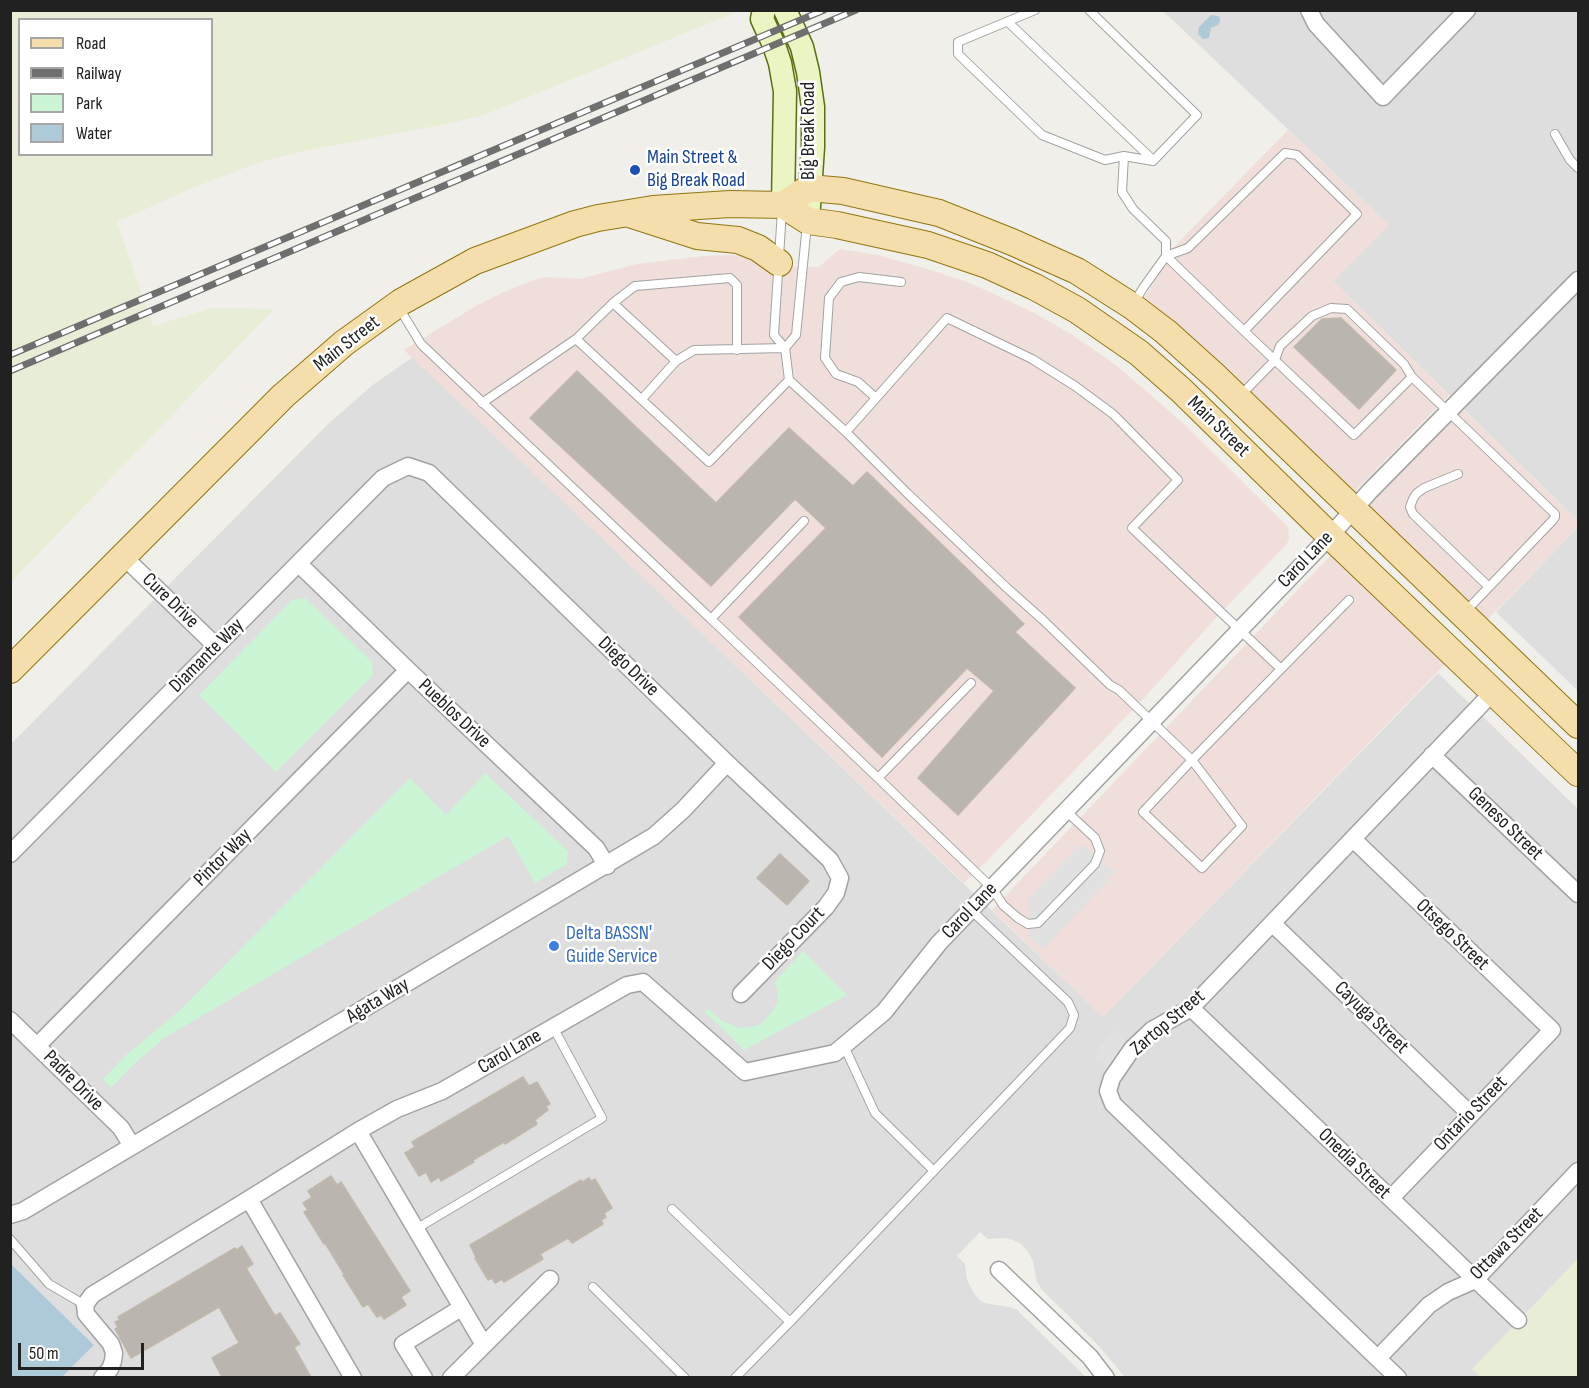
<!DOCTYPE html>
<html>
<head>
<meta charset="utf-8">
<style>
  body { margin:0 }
  #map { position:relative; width:1589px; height:1388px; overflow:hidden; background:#f1efe9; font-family:"Sofia Sans Condensed",sans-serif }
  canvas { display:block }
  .frame { position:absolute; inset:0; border:12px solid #212121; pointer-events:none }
  .legend { position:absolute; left:18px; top:18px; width:195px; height:138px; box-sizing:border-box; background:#fff; border:2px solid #a6a6a6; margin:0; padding:8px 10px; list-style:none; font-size:18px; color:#212121 }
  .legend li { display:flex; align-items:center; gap:12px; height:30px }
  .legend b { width:30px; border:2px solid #a6a6a6 }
  .scale { position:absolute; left:18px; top:1343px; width:126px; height:27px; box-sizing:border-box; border:3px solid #212121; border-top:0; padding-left:8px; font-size:18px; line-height:21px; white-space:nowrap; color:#212121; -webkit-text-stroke:4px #fff; paint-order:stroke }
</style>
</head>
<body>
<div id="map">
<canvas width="1589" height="1388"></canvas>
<div class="frame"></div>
<ul class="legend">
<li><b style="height:8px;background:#f4deab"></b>Road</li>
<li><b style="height:8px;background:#6f6f6f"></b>Railway</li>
<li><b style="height:16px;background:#cbf5d4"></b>Park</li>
<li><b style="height:16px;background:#aecad9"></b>Water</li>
</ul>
<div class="scale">50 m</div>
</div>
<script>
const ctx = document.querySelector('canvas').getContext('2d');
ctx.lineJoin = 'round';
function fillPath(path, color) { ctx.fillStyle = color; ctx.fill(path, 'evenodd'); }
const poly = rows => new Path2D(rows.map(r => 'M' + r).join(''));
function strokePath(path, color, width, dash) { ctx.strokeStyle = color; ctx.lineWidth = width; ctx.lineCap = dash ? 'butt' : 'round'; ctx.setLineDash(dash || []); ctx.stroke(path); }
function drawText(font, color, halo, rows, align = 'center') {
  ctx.font = font + ' "Sofia Sans Condensed",sans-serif'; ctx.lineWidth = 5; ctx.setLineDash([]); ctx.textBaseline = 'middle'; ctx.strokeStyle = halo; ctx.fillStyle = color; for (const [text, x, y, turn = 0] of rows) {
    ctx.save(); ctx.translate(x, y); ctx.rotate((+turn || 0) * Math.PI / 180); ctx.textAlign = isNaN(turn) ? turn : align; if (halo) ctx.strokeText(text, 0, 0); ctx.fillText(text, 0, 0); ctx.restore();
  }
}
fillPath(poly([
  [1163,11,1578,11,1578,521,1333,281,1389,225],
  [413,357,1103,1017,1438,673,1578,809,1578,1259,1473,1369,1481,1377,1125,1377,1098,1345,1042,1290,1037,1282,1033,1261,1028,1252,1021,1244,1013,1240,1004,1238,988,1239,980,1232,957,1256,965,1264,967,1280,975,1295,982,1302,989,1304,1010,1307,1017,1310,1086,1377,62,1377,94,1345,11,1264,10,745,327,425,374,384],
  [1578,527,1578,691,1496,612]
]), '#dfdede');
fillPath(poly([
  [1288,130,1389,225,1333,281,1449,395,1351,495,1204,348,1145,297,1176,245],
  [840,249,877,255,924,268,967,282,1005,299,1036,314,1074,336,1117,366,1184,424,1288,527,1289,540,1285,546,1212,622,1146,696,985,863,964,883,404,350,474,307,508,290,537,279,547,277,580,279,637,264,704,256,741,255,760,266,819,267],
  [1462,408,1578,521,1578,527,1486,621,1363,507],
  [1331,555,1445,664,1103,1017,992,910]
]), '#efdeda');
fillPath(poly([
  [11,10,736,10,737,12,484,115,446,124,303,151,260,162,190,189,117,222,153,326,212,308,274,309,11,582],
  [20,20,212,20,212,154,20,154],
  [1578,1259,1578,1377,1481,1377,1472,1369]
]), '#e8edd6');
fillPath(poly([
  [305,598,372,662,373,675,276,772,199,695,292,600],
  [485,773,568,851,567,864,535,883,508,836,166,1037,136,1062,111,1088,103,1079,126,1055,178,1012,410,778,446,815],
  [803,951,847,995,744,1050,704,1011,708,1009,721,1020,739,1028,751,1027,761,1024,774,1009,778,1000,777,988,775,983,777,979]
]), '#cbf5d4');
fillPath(poly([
  [1085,846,1109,869,1117,871,1043,949,1028,935,1030,913,1027,900,1077,847],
  [1113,1029,1134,1048,1115,1074,1094,1059,1101,1046]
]), '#e1e1e1');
fillPath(poly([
  [1211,15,1218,16,1220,18,1220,22,1218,25,1211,28,1209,38,1203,39,1198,34,1199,27],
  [11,1264,94,1345,62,1377,11,1377]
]), '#aecad9');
const building = poly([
  [1341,318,1396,370,1359,409,1294,347,1322,319,1341,318],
  [577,371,716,503,789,428,853,486,867,472,1024,624,1015,632,1075,688,958,815,918,778,994,691,967,668,882,757,739,617,826,528,795,499,711,586,530,418,577,371],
  [780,854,809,881,787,905,757,878,780,854],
  [523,1077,529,1086,537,1082,550,1104,546,1106,548,1110,535,1120,537,1124,505,1144,504,1142,473,1160,474,1162,441,1181,439,1177,431,1182,426,1172,419,1176,405,1153,415,1147,412,1142,523,1077],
  [331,1176,337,1185,341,1182,410,1291,401,1297,406,1305,384,1319,381,1315,377,1317,368,1304,363,1307,343,1275,344,1274,325,1243,324,1244,304,1212,308,1210,303,1203,312,1197,308,1191,331,1176],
  [589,1178,591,1181,595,1179,612,1208,604,1213,606,1217,601,1220,603,1224,572,1243,568,1238,540,1254,543,1259,504,1282,502,1279,495,1283,492,1278,488,1280,475,1258,476,1257,470,1245,581,1180,582,1182,589,1178],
  [242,1246,253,1264,246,1268,275,1316,280,1313,300,1344,294,1347,311,1377,222,1377,212,1358,239,1343,219,1307,131,1358,115,1329,118,1327,115,1322,120,1320,118,1317,235,1248,236,1250,242,1246]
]);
fillPath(building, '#bab5af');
strokePath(building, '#c1b8ac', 1.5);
const lane = poly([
  [1035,10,958,42,958,54,1042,135,1105,160,1124,156],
  [1089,10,1197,115,1153,161,1124,156,1122,192,1133,209,1166,241,1166,256,1143,288,1134,303],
  [1008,22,1153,160],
  [1555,134,1570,160,1578,168],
  [782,210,774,335,785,348,796,335,807,224],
  [613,303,635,286,730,278,737,285,737,350],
  [398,306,421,344,711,619],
  [1244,331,1357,214,1297,155,1285,153,1188,248,1166,256,1244,331,1354,435,1412,377,1555,514,1555,517,1553,520,1466,611],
  [576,339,709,462,789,380,785,348,694,350,676,361],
  [789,380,846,432,907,493,1007,588,1043,620,1110,685,1119,690,1192,760,1242,826,1202,868,1143,812,1192,760,1281,669,1349,600],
  [1240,396,1275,360,1280,346,1312,316,1331,308,1347,309,1404,364,1412,377],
  [876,398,858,382,836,374,825,358,829,298,841,282,859,277,901,282],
  [482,403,576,339,613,303,676,361,642,399],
  [846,432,947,318,1032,359,1075,386,1113,414,1178,480,1132,528,1281,669],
  [1458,474,1424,488,1416,494,1413,499,1410,507,1413,514,1489,587],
  [804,521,711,619,878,778,992,888,1003,905,1018,918,1028,924,1038,923,1095,864,1100,851,1095,838,1066,811],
  [878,778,971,683],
  [844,1046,875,1113,934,1171],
  [672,1209,790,1322,735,1378],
  [416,1229,602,1118,553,1027],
  [10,1239,49,1284,85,1305],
  [593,1287,685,1378],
  [790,1322,1070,1028,1074,1015,1068,1002,971,910]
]);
const street = poly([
  [1309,10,1316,24,1383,97,1467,10],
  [123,556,216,646],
  [299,564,408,670,596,848,607,866],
  [1432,755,1578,894],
  [1353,839,1552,1030,1391,1198],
  [10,854,383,478,408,466,429,473,727,763,830,860,840,878,836,893,826,907,741,994],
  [1272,923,1470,1114],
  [1191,1008,1518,1320],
  [10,1020,121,1128,132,1146],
  [38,1045,408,670],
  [358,1131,484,1345],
  [249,1199,353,1378],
  [10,1215,23,1211,654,836,683,810,727,763],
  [999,1270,1090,1357,1106,1378],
  [1378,1358,1429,1305,1448,1292,1475,1280,1578,1171],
  [102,1378,110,1369,113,1361,114,1353,111,1344,86,1314,85,1305,92,1295,249,1199,358,1131,397,1109,442,1091,627,985,643,982,745,1072,835,1053,884,1012,939,943,1330,536,1370,491,1578,280],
  [424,1378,403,1344,461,1308],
  [451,1378,550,1279],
  [1398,1378,1113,1104,1108,1091,1112,1078,1132,1049,1152,1030,1191,1008,1494,691]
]);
const secondary = poly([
  [764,10,762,19,774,45,780,63,785,91,783,205],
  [785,10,802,47,808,72,813,107,813,147,808,221]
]);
const primary = poly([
  [783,205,809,188,843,191,939,213,1012,242,1077,271,1132,306,1166,332,1217,378,1578,725],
  [632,215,697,236,738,240,758,248,779,263],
  [10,670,283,396,344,343,401,302,475,261,575,224,598,218,653,209,730,204,783,205,808,221,837,225,928,245,987,265,1035,287,1077,310,1139,353,1181,390,1330,536,1578,773]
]);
strokePath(lane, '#a2a2a2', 10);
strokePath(street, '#a2a2a2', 19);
strokePath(secondary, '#597010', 25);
strokePath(primary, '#8f760f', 28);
strokePath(lane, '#fff', 8);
strokePath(street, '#fff', 16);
strokePath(secondary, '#ebf4c3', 22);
strokePath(primary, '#f4deab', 26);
const rail = poly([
  [10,355,824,10],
  [10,371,856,10]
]);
strokePath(rail, '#6f6f6f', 7);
strokePath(rail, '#fff', 4.5, [14]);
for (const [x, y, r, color] of [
  [635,170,6,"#1a4fb4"],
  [554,946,6,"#3f7fe0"]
]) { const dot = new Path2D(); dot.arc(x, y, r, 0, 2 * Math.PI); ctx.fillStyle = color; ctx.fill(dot); strokePath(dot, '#fff', 2); }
drawText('20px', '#212121', '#fff', [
  ["Big Break Road",809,131,-90],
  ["Main Street",347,344,-38],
  ["Main Street",1218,427,44],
  ["Carol Lane",1306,560,-46],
  ["Cure Drive",170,601,44],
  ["Diamante Way",207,656,-45],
  ["Diego Drive",628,667,44],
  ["Pueblos Drive",454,714,43],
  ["Geneso Street",1505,824,44],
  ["Pintor Way",223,858,-45],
  ["Carol Lane",970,911,-46],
  ["Otsego Street",1452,935,44],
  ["Diego Court",794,939,-46],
  ["Agata Way",378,1001,-31],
  ["Cayuga Street",1371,1018,44],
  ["Zartop Street",1168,1023,-40],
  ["Carol Lane",510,1052,-30],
  ["Padre Drive",73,1081,45],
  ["Ontario Street",1471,1114,-46],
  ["Onedia Street",1354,1164,44],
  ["Ottawa Street",1507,1244,-45]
]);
drawText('20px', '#164399', '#fff', [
  ["Main Street &",647,158],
  ["Big Break Road",647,181]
], 'left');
drawText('20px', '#366cbe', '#fff', [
  ["Delta BASSN'",566,934],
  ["Guide Service",566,957]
], 'left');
</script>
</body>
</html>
